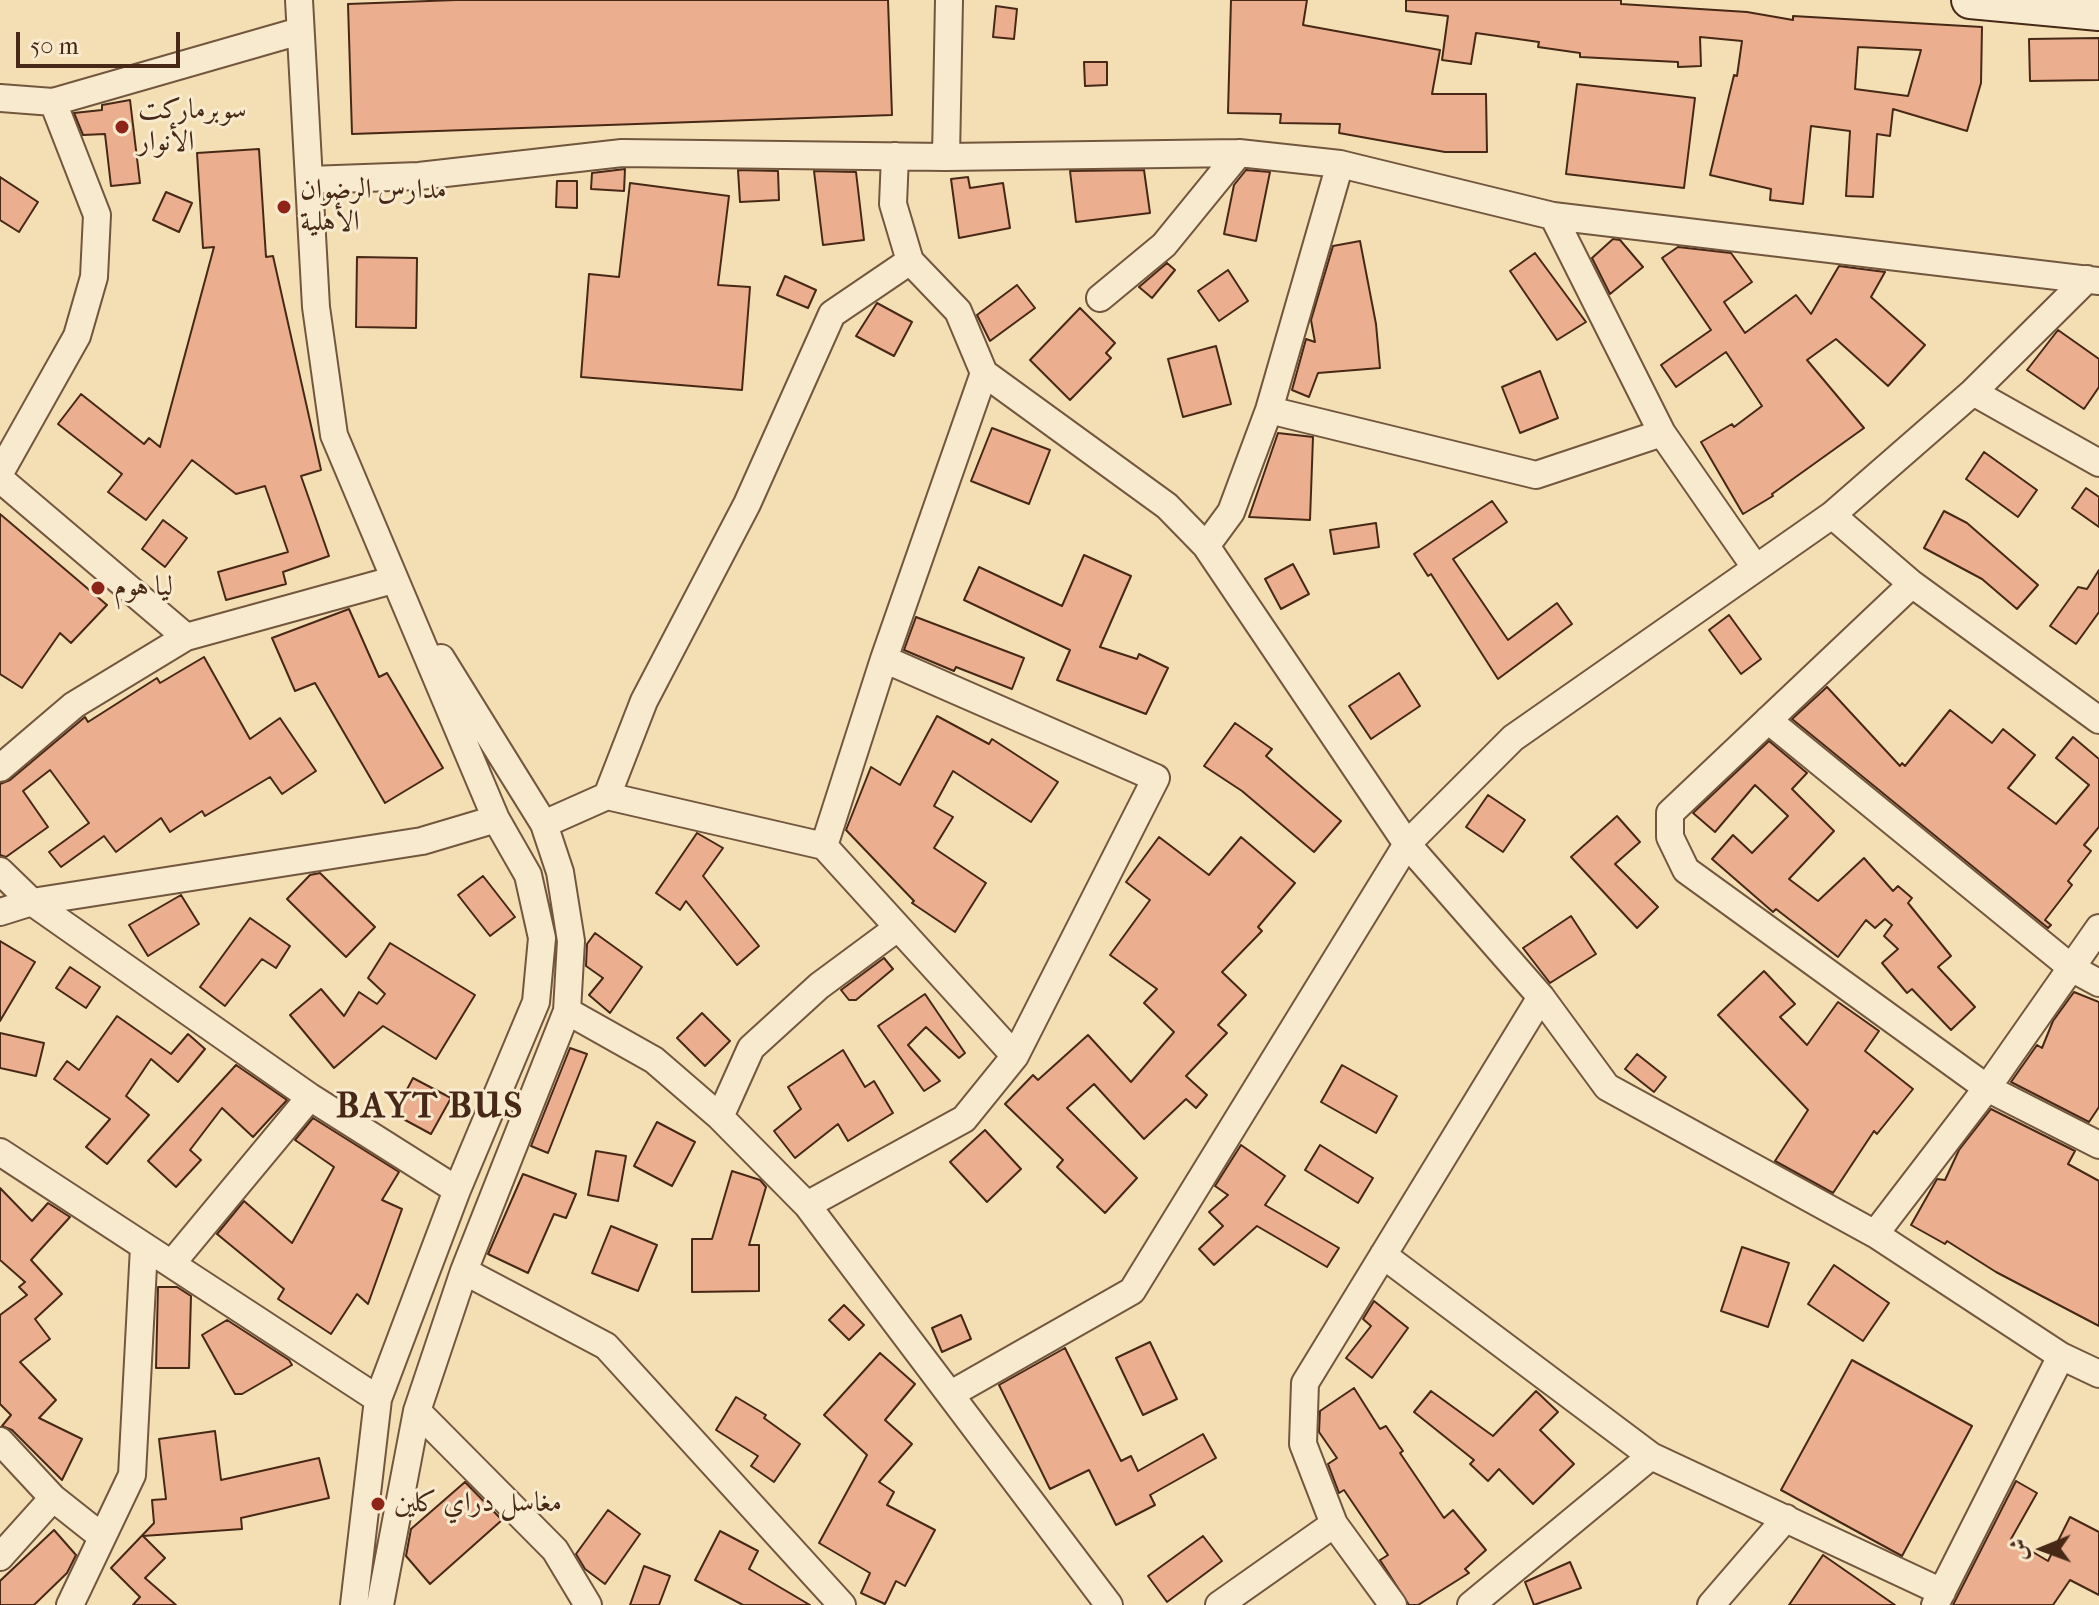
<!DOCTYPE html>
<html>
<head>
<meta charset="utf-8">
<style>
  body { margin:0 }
  #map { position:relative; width:2099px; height:1605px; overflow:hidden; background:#f4deb4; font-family:"IM FELL French Canon",Amiri,serif }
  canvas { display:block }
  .north { position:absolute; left:2003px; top:1509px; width:80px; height:80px; -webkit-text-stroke:6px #f8eace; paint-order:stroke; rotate:269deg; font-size:22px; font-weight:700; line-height:32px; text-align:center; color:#472817 }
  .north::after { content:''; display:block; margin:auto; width:28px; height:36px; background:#472817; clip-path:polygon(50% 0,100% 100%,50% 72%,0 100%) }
  .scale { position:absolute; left:16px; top:32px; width:164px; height:36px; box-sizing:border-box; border:4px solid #472817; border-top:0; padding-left:10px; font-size:24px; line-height:28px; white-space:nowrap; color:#472817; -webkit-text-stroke:6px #f8eace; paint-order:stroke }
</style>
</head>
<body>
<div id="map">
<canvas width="2099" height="1605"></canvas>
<div class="north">ش</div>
<div class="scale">50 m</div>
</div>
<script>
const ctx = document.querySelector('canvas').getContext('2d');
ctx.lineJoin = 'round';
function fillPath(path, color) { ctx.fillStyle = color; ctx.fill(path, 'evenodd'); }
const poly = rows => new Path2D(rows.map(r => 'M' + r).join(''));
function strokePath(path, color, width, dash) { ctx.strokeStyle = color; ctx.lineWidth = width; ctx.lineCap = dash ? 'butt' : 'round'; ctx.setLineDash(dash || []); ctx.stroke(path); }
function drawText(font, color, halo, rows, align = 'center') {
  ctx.font = font + ' "IM FELL French Canon",Amiri,serif'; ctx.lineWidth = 6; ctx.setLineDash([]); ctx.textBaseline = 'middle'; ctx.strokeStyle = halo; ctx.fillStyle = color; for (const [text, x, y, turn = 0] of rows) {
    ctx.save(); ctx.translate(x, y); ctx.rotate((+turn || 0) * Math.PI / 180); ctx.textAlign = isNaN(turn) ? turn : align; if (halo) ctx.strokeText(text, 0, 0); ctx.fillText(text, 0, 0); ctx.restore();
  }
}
const building = poly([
  [456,0,888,0,892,115,352,134,348,4,456,0],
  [1231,0,1307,0,1303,25,1440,50,1432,94,1486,94,1487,152,1445,152,1339,133,1340,124,1280,123,1281,114,1228,113,1231,0],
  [1406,0,1621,0,1621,4,1747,12,1793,20,1793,16,1982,27,1981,83,1967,131,1893,109,1890,136,1877,134,1873,197,1846,196,1850,131,1811,126,1803,204,1770,200,1771,189,1710,175,1734,75,1737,76,1742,41,1700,37,1701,66,1678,67,1678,62,1580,57,1580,53,1538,47,1539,42,1476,33,1471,64,1442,60,1448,16,1406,11,1406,0],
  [1858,47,1921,50,1908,96,1855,89,1858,47],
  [996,6,1017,9,1014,39,993,37,996,6],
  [2099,38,2099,80,2030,81,2029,39,2099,38],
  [1084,62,1107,62,1107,85,1085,86,1084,62],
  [1577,84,1695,98,1684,188,1566,174,1577,84],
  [130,100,140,183,111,186,105,134,83,135,74,113,102,110,102,105,130,100],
  [259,149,266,257,273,256,321,470,301,476,329,556,283,572,286,584,226,600,218,572,288,552,265,486,236,494,192,460,146,520,108,492,122,474,58,424,81,394,144,444,149,438,160,447,214,247,203,248,197,153,259,149],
  [625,169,624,191,591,189,592,173,625,169],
  [738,170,778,171,779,200,740,202,738,170],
  [1144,170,1150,213,1076,222,1070,171,1144,170],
  [1246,170,1270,172,1256,241,1224,234,1234,185,1246,170],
  [814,171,856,172,864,240,823,245,814,171],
  [0,177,38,202,19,232,0,220,0,177],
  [968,177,970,188,1003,183,1010,228,959,238,951,179,968,177],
  [557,181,577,181,577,208,556,207,557,181],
  [630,183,729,196,718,285,750,287,742,390,581,377,589,274,619,277,630,183],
  [166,192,192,203,179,232,153,220,166,192],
  [1613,239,1620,240,1643,267,1610,294,1592,258,1613,239],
  [1360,241,1376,324,1380,368,1318,373,1309,397,1292,390,1306,339,1315,342,1311,320,1333,246,1360,241],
  [1678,247,1731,253,1752,282,1724,302,1745,333,1796,295,1811,314,1839,266,1885,272,1871,297,1925,345,1888,386,1836,339,1807,360,1864,428,1772,494,1773,496,1743,514,1701,442,1732,424,1734,427,1762,406,1726,352,1676,387,1661,365,1711,330,1662,258,1678,247],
  [1535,253,1586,322,1557,340,1510,271,1535,253],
  [357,257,417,258,416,328,356,327,357,257],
  [1167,263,1175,270,1152,298,1139,287,1167,263],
  [1228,270,1248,301,1219,321,1198,291,1228,270],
  [785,276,816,290,808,308,777,295,785,276],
  [1017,285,1035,308,990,341,977,315,1017,285],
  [877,303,912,322,894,356,856,336,877,303],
  [1080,308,1115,343,1106,353,1111,358,1070,400,1030,360,1080,308],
  [2058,330,2099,359,2099,387,2084,409,2027,370,2058,330],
  [1216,346,1231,404,1183,417,1168,359,1216,346],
  [1540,371,1558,418,1520,433,1502,387,1540,371],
  [992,428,1050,450,1029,504,971,481,992,428],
  [1278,433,1313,437,1310,520,1249,517,1278,433],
  [1984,452,2037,490,2018,517,1966,479,1984,452],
  [2086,488,2099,497,2099,527,2072,508,2086,488],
  [1492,501,1507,522,1453,559,1508,640,1557,603,1572,624,1498,679,1431,574,1428,576,1414,554,1492,501],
  [1944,511,1967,523,2038,585,2017,609,1982,579,1924,548,1944,511],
  [0,514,107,605,71,643,60,633,22,688,0,674,0,514],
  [163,520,187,538,165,567,142,549,163,520],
  [1376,523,1379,547,1334,554,1330,530,1376,523],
  [1084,555,1131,576,1100,647,1137,659,1139,654,1168,668,1146,714,1057,680,1070,650,964,600,979,567,1062,606,1084,555],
  [1293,564,1309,594,1281,609,1265,579,1293,564],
  [2099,570,2099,612,2076,644,2050,626,2078,587,2087,589,2099,570],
  [349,609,379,677,387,673,443,768,385,803,315,683,295,691,272,638,349,609],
  [1729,615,1761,659,1741,674,1709,630,1729,615],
  [916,617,1024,658,1012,689,956,667,954,671,904,650,916,617],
  [204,657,250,739,280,718,316,771,282,794,270,777,205,816,202,811,170,832,161,818,116,852,104,836,61,867,49,852,89,823,50,770,23,791,48,827,6,857,0,855,0,784,10,780,85,717,88,722,157,678,160,683,204,657],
  [1399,673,1420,706,1371,739,1349,706,1399,673],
  [1827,687,1900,766,1902,763,1905,766,1950,710,1992,743,2003,729,2035,755,2008,788,2056,824,2089,785,2056,758,2073,737,2099,759,2099,827,2084,845,2091,851,2068,881,2072,885,2045,920,2051,925,2048,928,1792,719,1827,687],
  [937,716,989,744,992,739,1058,782,1031,822,953,771,934,806,953,817,934,848,986,883,955,932,912,903,914,901,846,830,871,767,900,785,937,716],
  [1235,723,1272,749,1266,756,1341,821,1314,852,1242,791,1204,766,1235,723],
  [1769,741,1807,773,1792,789,1834,831,1789,879,1818,901,1864,858,1893,891,1898,886,1912,898,1908,903,1951,956,1938,967,1975,1007,1951,1030,1912,989,1907,993,1882,963,1898,949,1884,936,1892,925,1885,919,1875,928,1866,920,1838,957,1776,909,1773,912,1712,859,1733,835,1752,853,1788,816,1755,785,1715,832,1693,813,1769,741],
  [1488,795,1525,820,1503,852,1466,827,1488,795],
  [1617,816,1640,842,1615,864,1658,907,1637,928,1571,857,1617,816],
  [697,833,723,848,703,876,759,946,737,965,686,901,680,910,656,893,697,833],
  [1159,837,1209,875,1241,837,1295,883,1258,927,1262,931,1222,972,1246,995,1218,1025,1227,1033,1186,1076,1207,1095,1196,1108,1186,1099,1144,1139,1094,1084,1067,1108,1137,1178,1105,1213,1057,1167,1063,1160,1005,1104,1033,1075,1038,1080,1088,1035,1131,1082,1174,1032,1144,1003,1157,989,1110,955,1150,900,1126,882,1159,837],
  [320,873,375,927,346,957,287,899,310,875,320,873],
  [483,876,515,917,490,936,458,895,483,876],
  [181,895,199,924,148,956,129,925,181,895],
  [1571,916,1596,954,1550,983,1523,948,1571,916],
  [250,918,290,946,276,968,262,959,225,1006,200,987,250,918],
  [595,933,642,967,610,1013,589,995,603,978,586,966,587,944,595,933],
  [0,941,35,962,0,1021,0,941],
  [390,943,475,995,436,1059,383,1026,334,1068,290,1015,321,989,344,1016,359,992,377,1004,385,994,368,978,390,943],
  [884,958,893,969,856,1000,849,1000,841,990,884,958],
  [70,967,100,987,86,1008,56,988,70,967],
  [1764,971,1795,1004,1780,1017,1807,1045,1838,1002,1879,1031,1865,1051,1913,1089,1877,1134,1874,1131,1833,1193,1775,1161,1808,1110,1718,1015,1764,971],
  [2074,992,2099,1002,2099,1107,2089,1122,2011,1082,2037,1045,2042,1048,2053,1021,2074,992],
  [925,994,965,1053,959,1058,926,1027,908,1045,940,1081,924,1091,878,1026,925,994],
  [702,1013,730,1041,705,1066,677,1038,702,1013],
  [117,1016,171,1054,188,1034,205,1049,178,1082,151,1059,126,1096,149,1115,107,1164,86,1147,110,1119,54,1079,67,1061,79,1070,117,1016],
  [0,1033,44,1043,36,1076,0,1068,0,1033],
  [570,1048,587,1054,548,1153,531,1146,570,1048],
  [843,1050,865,1087,874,1081,893,1113,848,1141,838,1124,795,1158,774,1131,801,1109,788,1087,843,1050],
  [1637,1054,1666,1077,1654,1092,1625,1069,1637,1054],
  [236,1065,287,1100,253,1137,222,1108,190,1150,201,1160,176,1187,148,1161,236,1065],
  [1342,1065,1397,1096,1376,1133,1321,1102,1342,1065],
  [413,1078,451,1098,431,1134,394,1114,413,1078],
  [1991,1109,2075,1151,2068,1164,2099,1181,2099,1326,1996,1272,1947,1241,1945,1244,1911,1225,1937,1179,1945,1180,1959,1150,1991,1109],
  [313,1118,399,1172,382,1200,402,1209,368,1304,357,1294,331,1334,278,1299,284,1289,217,1234,244,1201,292,1243,334,1167,295,1140,313,1118],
  [657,1122,695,1142,672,1186,634,1166,657,1122],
  [985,1130,1021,1169,987,1202,950,1162,985,1130],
  [1241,1145,1285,1176,1265,1205,1339,1248,1327,1267,1257,1226,1214,1265,1199,1249,1223,1226,1209,1212,1228,1195,1215,1186,1241,1145],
  [1320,1145,1373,1178,1358,1203,1305,1170,1320,1145],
  [596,1151,626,1156,618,1201,588,1195,596,1151],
  [732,1171,760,1180,766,1187,749,1245,759,1245,759,1291,692,1292,692,1239,712,1239,732,1171],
  [523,1174,576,1194,566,1218,554,1214,528,1273,488,1254,523,1174],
  [0,1188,32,1221,48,1203,70,1217,31,1260,62,1294,35,1319,50,1339,20,1362,56,1400,39,1418,82,1439,62,1480,12,1430,2,1426,11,1415,0,1404,0,1315,27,1295,19,1287,25,1282,0,1260,0,1188],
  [611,1226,657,1245,638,1291,592,1273,611,1226],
  [1742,1247,1789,1263,1768,1327,1721,1311,1742,1247],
  [1834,1265,1889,1303,1863,1341,1808,1304,1834,1265],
  [158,1287,177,1287,191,1296,189,1368,156,1368,158,1287],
  [1374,1301,1408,1328,1372,1378,1346,1358,1371,1326,1363,1319,1374,1301],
  [844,1305,864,1325,849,1340,829,1320,844,1305],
  [961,1315,971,1339,942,1352,932,1328,961,1315],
  [227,1320,289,1360,292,1365,242,1394,235,1394,202,1335,227,1320],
  [1150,1342,1177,1399,1143,1415,1116,1358,1150,1342],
  [1065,1348,1121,1461,1131,1456,1138,1471,1203,1434,1216,1458,1150,1495,1155,1505,1116,1525,1089,1470,1050,1489,999,1385,1065,1348],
  [880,1353,915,1384,885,1420,912,1444,879,1482,894,1492,887,1505,935,1530,905,1586,896,1581,885,1604,861,1593,870,1573,819,1543,867,1455,824,1415,880,1353],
  [1852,1360,1972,1426,1902,1556,1781,1490,1852,1360],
  [1354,1388,1380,1429,1386,1426,1403,1451,1400,1453,1444,1518,1453,1510,1486,1550,1465,1569,1469,1573,1418,1605,1409,1605,1380,1560,1388,1555,1344,1490,1339,1493,1328,1464,1337,1458,1319,1432,1320,1411,1354,1388],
  [1431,1391,1493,1436,1536,1391,1558,1412,1540,1430,1574,1464,1533,1504,1499,1469,1488,1481,1470,1464,1474,1460,1414,1412,1431,1391],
  [736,1397,766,1415,764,1418,800,1444,774,1482,751,1466,758,1456,716,1430,736,1397],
  [215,1431,221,1480,319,1458,329,1498,241,1518,242,1529,143,1536,165,1558,145,1578,176,1605,133,1605,140,1597,111,1568,154,1523,152,1500,166,1499,159,1439,215,1431],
  [2016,1481,2037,1493,2011,1539,2048,1561,2070,1517,2099,1532,2099,1595,2070,1580,2053,1605,1953,1605,2016,1481],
  [465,1482,502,1520,430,1584,406,1556,411,1529,465,1482],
  [608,1510,640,1534,605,1584,585,1569,576,1554,608,1510],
  [54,1530,76,1555,67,1573,34,1605,0,1605,0,1581,54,1530],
  [720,1531,758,1551,749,1569,810,1605,743,1605,695,1580,720,1531],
  [1203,1536,1222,1561,1167,1602,1148,1576,1203,1536],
  [1823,1555,1895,1605,1789,1605,1823,1555],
  [1570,1562,1581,1588,1534,1605,1525,1582,1570,1562],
  [644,1566,670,1576,659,1605,630,1605,644,1566]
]);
fillPath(building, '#ebae8e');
strokePath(building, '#472817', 2);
const street = poly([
  [299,0,316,307,334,435,496,819,528,875,542,938,536,1002,457,1190,378,1399,354,1605],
  [0,98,53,102,300,31],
  [895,156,893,204,910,261,958,311,984,373,1167,506,1206,546,1407,844,1541,997,1607,1087,1875,1234,2061,1356,2099,1374],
  [946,157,949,0],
  [309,180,419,176,622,153,946,157,1239,153,1340,164,1553,216,2099,281],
  [1553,216,1662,433,1755,567],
  [1100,298,1164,245,1239,153],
  [984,373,884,659,824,846,1015,1056],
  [1973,392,2099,463],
  [1269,410,1536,475,1662,433],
  [0,473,77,336,94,277,97,215,53,102],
  [0,479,186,637],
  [1832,515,1912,584,2099,720],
  [1206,546,1231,512,1269,410,1340,164],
  [1912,584,1670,813,1670,837,1686,870,1987,1088,2099,1145],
  [1768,720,2073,969,2099,983],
  [0,768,74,705,186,637,393,580],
  [607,796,824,846],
  [544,824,607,796,644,701,747,504,832,314,910,261],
  [0,871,32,902,310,1097,457,1190],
  [0,912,32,902,422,841,496,819],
  [567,1011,654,1060,720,1117,807,1205,1109,1605],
  [720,1117,751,1048,819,986,896,929],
  [0,1152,378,1399],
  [807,1205,964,1119,1015,1056,1156,778,884,659],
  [1875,1234,1987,1088,2099,928],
  [1383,1255,1651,1456,1942,1592],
  [173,1262,310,1097],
  [464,1271,606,1346,842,1605],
  [951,1394,1132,1291,1407,844,1513,738,1832,515,1973,392,2087,279],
  [417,1411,555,1550,588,1605],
  [0,1441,53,1498,101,1536],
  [0,1557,53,1498],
  [70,1605,132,1475,144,1247],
  [380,1605,417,1411,464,1271,567,1011,571,941,560,872,544,824,441,658],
  [1219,1605,1334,1524],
  [1393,1605,1334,1524,1303,1444,1305,1383,1541,997],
  [1471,1605,1651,1456],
  [1711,1605,1786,1518],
  [1935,1605,2061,1356]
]);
const secondary = poly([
  [1970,0,2099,12]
]);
strokePath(street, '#72563e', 30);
strokePath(secondary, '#472817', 40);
strokePath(street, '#f8eace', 26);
strokePath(secondary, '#f8eace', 36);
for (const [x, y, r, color] of [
  [122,127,8,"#8f2418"],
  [284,207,8,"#8f2418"],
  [98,588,8,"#8f2418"],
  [378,1504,8,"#8f2418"]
]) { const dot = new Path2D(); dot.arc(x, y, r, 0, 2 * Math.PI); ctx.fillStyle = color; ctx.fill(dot); strokePath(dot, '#f8eace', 3); }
drawText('28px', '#472817', '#f8eace', [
  ["سوبرماركت",138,111],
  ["الأنوار",138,143],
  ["مدارس الرضوان",300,191],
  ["الأهلية",300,223],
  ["ليا هوم",114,588],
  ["مغاسل دراي كلين",394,1504]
], 'left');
ctx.letterSpacing = '2px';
drawText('bold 36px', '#472817', '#f8eace', [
  ["BAYT BUS",430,1108]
]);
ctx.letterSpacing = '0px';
</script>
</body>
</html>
